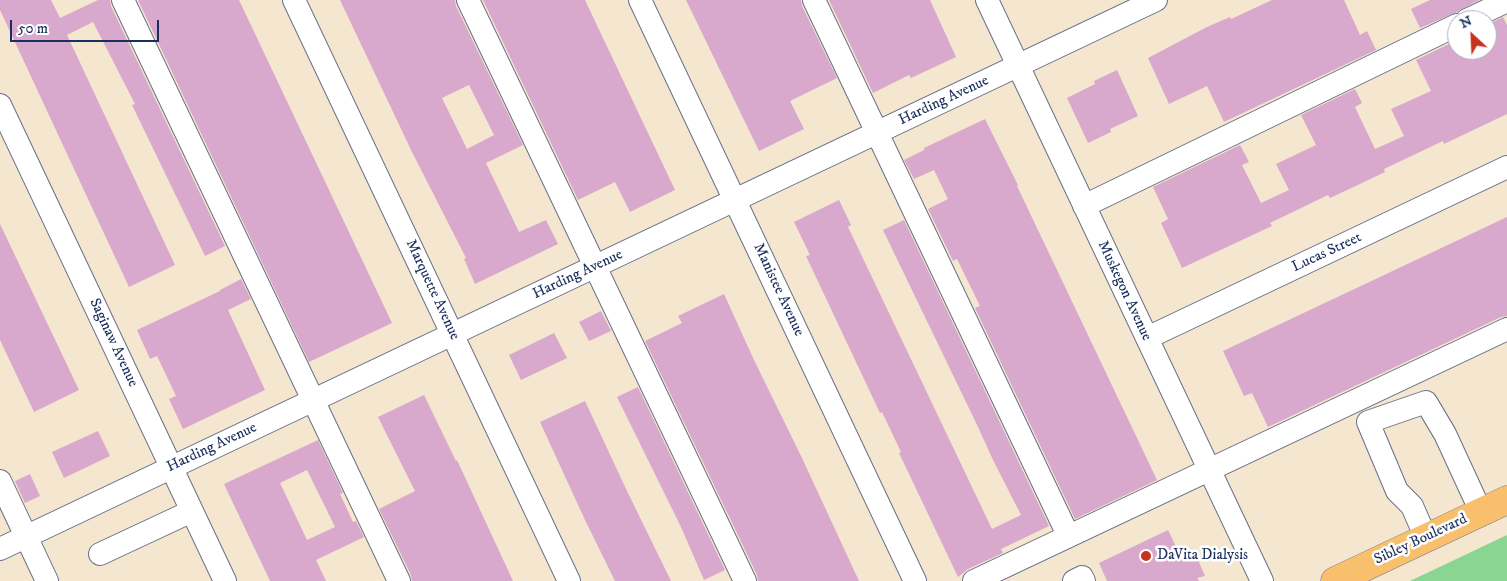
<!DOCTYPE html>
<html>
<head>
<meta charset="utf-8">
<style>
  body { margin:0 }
  #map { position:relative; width:1507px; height:581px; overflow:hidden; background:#f4e6cf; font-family:"IM FELL DW Pica",serif }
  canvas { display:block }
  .north { position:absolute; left:1447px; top:10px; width:50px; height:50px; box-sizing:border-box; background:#fff; border:1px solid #a4acbf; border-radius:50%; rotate:335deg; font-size:14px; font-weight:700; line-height:20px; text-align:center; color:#1b2f5e }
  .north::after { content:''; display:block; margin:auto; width:18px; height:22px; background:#c8321e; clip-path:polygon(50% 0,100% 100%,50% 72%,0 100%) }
  .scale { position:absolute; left:10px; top:20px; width:149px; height:22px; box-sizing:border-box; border:2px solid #1b2f5e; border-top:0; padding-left:6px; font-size:15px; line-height:18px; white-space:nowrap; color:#1b2f5e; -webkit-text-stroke:4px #fff; paint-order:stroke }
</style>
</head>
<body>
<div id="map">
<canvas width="1507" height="581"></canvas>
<div class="north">N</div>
<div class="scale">50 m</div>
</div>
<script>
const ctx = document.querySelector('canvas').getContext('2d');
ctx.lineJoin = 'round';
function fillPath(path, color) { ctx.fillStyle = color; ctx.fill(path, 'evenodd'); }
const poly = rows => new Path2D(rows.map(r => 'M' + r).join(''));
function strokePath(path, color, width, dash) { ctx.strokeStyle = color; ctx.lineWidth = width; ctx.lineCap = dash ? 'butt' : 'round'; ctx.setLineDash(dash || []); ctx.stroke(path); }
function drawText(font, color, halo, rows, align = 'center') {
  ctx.font = font + ' "IM FELL DW Pica",serif'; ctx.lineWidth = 5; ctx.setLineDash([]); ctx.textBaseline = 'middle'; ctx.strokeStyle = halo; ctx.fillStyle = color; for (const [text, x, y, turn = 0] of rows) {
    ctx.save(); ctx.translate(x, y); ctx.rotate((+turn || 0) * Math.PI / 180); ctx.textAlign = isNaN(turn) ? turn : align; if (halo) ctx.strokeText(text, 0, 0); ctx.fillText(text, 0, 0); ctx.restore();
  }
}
fillPath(poly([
  [1507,535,1507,581,1410,581]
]), '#8ad592');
fillPath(poly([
  [0,0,51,0,60,18,98,0,110,0,111,6,225,246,205,256,132,105,135,104,93,22,67,35,175,265,129,287,0,10],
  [138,0,239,0,392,323,309,362],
  [340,0,455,0,456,6,523,145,486,163,519,232,546,220,558,244,475,284,464,259,466,258,412,152],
  [469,85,494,135,467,149,442,98],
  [483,0,585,0,675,190,630,212,615,182,578,200],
  [686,0,801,0,802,6,837,78,790,101,804,129,759,151],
  [829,0,930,0,956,57,911,78,909,75,873,93],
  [1272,0,1344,0,1360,35,1367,31,1376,50,1224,122,1207,86,1169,104,1148,58,1207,27,1230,17,1231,19],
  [1430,0,1479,0,1457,12,1420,28,1411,9],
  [1503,17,1507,25,1507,114,1444,144,1443,141,1384,169,1385,172,1362,183,1330,198,1328,195,1270,223,1272,226,1182,268,1161,223,1168,219,1153,187,1240,145,1249,162,1242,165,1261,203,1289,190,1276,164,1316,145,1301,115,1355,89,1362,103,1355,107,1375,149,1404,136,1391,109,1431,91,1416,60,1457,40,1457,50,1487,50,1487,25],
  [1117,70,1138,116,1110,129,1111,132,1088,143,1067,98,1095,84,1094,81],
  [985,119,1018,185,1017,186,1157,480,1075,519,975,308,980,306,957,259,953,261,928,209,948,199,934,170,914,179,904,160,924,150,924,148],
  [839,200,851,225,848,227,992,529,1021,515,993,460,978,427,883,230,904,220,1049,526,1001,549,1003,553,968,569,958,577,899,453,901,452,882,412,880,413,806,256,810,255,794,222],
  [1507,217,1507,316,1501,317,1268,427,1252,393,1244,396,1223,351],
  [0,224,79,390,34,412,0,340],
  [241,279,251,299,228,310,265,390,183,429,169,399,176,396,157,356,150,359,137,330,220,291,220,290],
  [724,294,754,360,802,458,859,581,758,581,757,575,645,341,682,323,678,316],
  [601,311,611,331,589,341,579,322],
  [554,333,567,358,521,380,509,355],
  [638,387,725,570,704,580,681,527,617,397],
  [424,395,456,461,457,460,513,581,412,581,411,575,379,509,415,491,378,417],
  [585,401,627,491,671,581,615,581,585,520,540,422],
  [98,431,110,456,64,478,52,452],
  [318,440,343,493,340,494,353,522,356,521,364,537,316,560,326,581,270,581,224,484],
  [307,470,335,527,307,540,280,483],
  [30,474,40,496,25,503,15,481],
  [1168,530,1182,559,1195,553,1205,576,1197,578,1199,581,1107,581,1099,563]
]), '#d9a9cd');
const minor = poly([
  [123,0,399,581],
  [294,0,569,581],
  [468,0,745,581],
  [640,0,915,581],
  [814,0,1068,535],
  [987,0,1262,581],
  [1467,20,1507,1],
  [0,105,225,581],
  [1084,206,1457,25],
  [1147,338,1507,167],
  [0,481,47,581],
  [1426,538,1412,506,1397,491,1368,422,1426,402,1445,434,1481,512],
  [0,549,1156,0],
  [100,554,192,511],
  [974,581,1507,329],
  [1074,581,1082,577,1084,581]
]);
const major = poly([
  [1335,581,1507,500]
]);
strokePath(minor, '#676f86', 24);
strokePath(major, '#676f86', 29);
strokePath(minor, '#fff', 22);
strokePath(major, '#f8bf6c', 28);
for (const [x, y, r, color] of [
  [1146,556,6,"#c8321e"]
]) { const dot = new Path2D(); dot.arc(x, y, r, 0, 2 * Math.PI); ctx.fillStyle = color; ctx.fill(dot); strokePath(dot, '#fff', 2); }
drawText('15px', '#1b2f5e', '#fff', [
  ["Harding Avenue",944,101,-25],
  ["Lucas Street",1327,253,-25],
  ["Harding Avenue",578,275,-25],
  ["Marquette Avenue",432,290,65],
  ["Manistee Avenue",778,290,65],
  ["Muskegon Avenue",1124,291,65],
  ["Saginaw Avenue",113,343,65],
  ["Harding Avenue",212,448,-25],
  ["Sibley Boulevard",1421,540,-25]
]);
drawText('15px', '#1b2f5e', '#fff', [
  ["DaVita Dialysis",1157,556]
], 'left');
</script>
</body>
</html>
